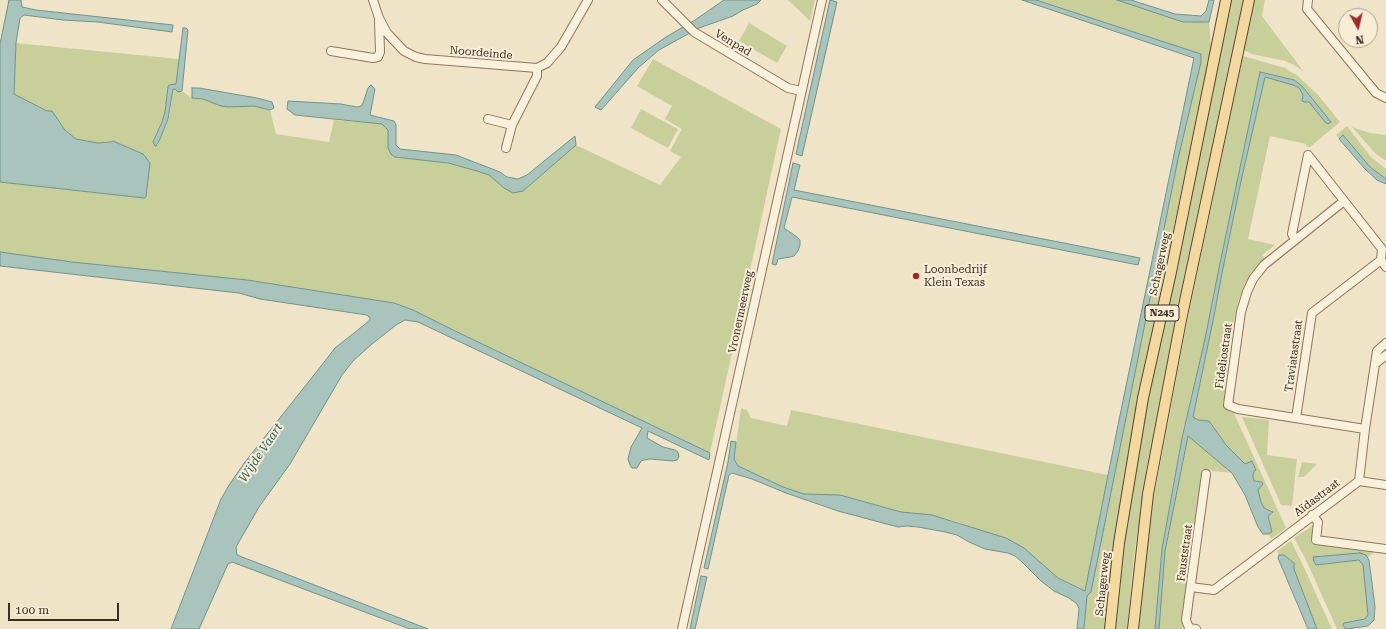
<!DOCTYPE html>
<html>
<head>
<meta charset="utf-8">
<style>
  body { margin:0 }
  #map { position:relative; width:1386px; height:629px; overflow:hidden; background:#f0e4c8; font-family:"Roboto Serif",serif }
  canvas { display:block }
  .north { position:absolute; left:1338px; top:8px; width:40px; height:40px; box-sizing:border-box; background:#f7eed8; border:1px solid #ada18e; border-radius:50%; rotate:172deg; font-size:11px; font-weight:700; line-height:16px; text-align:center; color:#3d2e20 }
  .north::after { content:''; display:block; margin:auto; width:14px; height:18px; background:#9e2a2b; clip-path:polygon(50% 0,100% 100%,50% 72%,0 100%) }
  .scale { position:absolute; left:8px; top:603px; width:111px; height:18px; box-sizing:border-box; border:2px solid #3d2e20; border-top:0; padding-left:5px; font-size:12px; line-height:14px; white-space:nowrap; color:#3d2e20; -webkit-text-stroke:3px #f7eed8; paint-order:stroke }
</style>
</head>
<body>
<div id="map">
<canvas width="1386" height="629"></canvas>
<div class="north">N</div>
<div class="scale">100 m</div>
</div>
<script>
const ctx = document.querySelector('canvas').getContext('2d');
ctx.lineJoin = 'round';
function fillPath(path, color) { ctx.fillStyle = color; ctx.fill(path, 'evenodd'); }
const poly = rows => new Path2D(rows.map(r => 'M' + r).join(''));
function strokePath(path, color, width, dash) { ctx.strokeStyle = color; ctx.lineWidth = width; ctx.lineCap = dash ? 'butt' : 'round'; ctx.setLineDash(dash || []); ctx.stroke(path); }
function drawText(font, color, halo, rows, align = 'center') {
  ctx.font = font + ' "Roboto Serif",serif'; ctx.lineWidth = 4; ctx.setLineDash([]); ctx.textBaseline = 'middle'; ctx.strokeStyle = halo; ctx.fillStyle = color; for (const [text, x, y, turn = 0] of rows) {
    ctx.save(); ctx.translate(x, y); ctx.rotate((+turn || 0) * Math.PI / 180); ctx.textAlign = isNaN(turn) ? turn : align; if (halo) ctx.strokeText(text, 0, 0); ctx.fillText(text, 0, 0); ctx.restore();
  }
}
fillPath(poly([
  [788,0,815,0,810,21],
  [1036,0,1117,0,1183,22,1209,22,1211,47,1137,406,1118,518,1109,584,1105,629,1084,629,1087,596,1091,592,1178,159,1201,62,1201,54],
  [1231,0,1244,0,1144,489,1134,556,1127,629,1113,629,1122,550,1135,468,1156,356,1172,287],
  [1254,0,1265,0,1262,16,1304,72,1294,65,1285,61,1252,54,1243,50],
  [749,23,787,46,777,63,739,41],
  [16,43,179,59,176,84,168,87,165,112,162,122,153,142,156,146,166,126,170,114,173,89,175,89,182,91,192,98,203,99,221,106,254,106,270,110,276,134,329,142,334,120,382,124,388,130,388,148,477,171,489,175,504,188,523,191,576,145,660,185,681,157,670,151,682,129,665,119,672,106,637,86,653,59,781,129,710,453,453,330,413,310,394,303,247,280,72,262,0,252,0,182,144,198,146,197,147,192,150,163,143,154,113,141,111,142,98,143,76,139,65,130,52,111,48,111,14,94],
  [1243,56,1285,68,1298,76,1318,95,1340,122,1310,147,1306,146,1306,144,1270,136,1248,239,1275,245,1262,255,1266,260,1257,268,1245,284,1239,300,1235,315,1225,384,1225,402,1227,408,1233,411,1286,528,1271,539,1268,534,1272,532,1268,516,1272,514,1272,510,1264,508,1261,502,1257,490,1262,482,1254,481,1253,476,1254,471,1253,461,1245,464,1226,445,1209,421,1198,420,1193,418,1214,316,1222,273,1241,181,1265,77,1293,85,1299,89,1303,95,1302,98,1305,102,1309,102,1328,124,1306,92,1294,80,1260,72,1218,273,1205,339,1182,436,1162,549,1155,629,1137,629,1150,518,1188,317],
  [641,109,678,129,668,148,631,128],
  [1347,126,1371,157,1386,169,1386,179,1370,167,1343,135,1339,139,1336,135],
  [1352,127,1370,133,1386,135,1386,161,1375,153],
  [741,408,747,410,751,418,787,426,791,410,1108,475,1085,592,1080,588,1058,578,1024,548,958,522,932,515,901,512,853,498,804,494,783,487,738,466,734,459],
  [1242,417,1269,420,1267,455,1297,459,1292,506,1281,505],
  [1188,436,1232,473,1202,470,1182,629,1159,629,1165,551],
  [1302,462,1317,464,1304,477,1298,477],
  [1315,524,1314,541,1376,550,1367,558,1313,557,1314,562,1317,565,1359,560,1363,565,1368,615,1365,619,1344,623,1345,628,1346,629,1337,629,1306,560,1294,538],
  [1291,541,1301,561,1332,629,1317,629,1294,569,1294,563,1284,555,1279,555,1277,551]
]), '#c9cf9b');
const water = poly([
  [9,0,21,0,22,7,36,10,173,25,172,32,98,22,63,20,24,15,20,18,16,43,14,94,47,111,52,111,65,130,76,139,98,143,111,142,113,141,143,154,150,163,146,197,144,198,0,182,0,44,9,0],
  [724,0,761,0,757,4,743,10,733,16,699,28,659,50,639,67,601,110,595,107,633,60,666,37,695,20,724,0],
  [830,0,837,2,802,156,796,154,830,0],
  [1022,0,1036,0,1201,54,1201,62,1178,159,1091,592,1087,596,1084,629,1077,629,1079,609,1077,604,1069,598,1054,591,1041,581,1022,562,1015,556,1008,553,985,549,969,542,957,535,945,532,918,527,907,526,898,527,838,511,786,493,752,479,732,473,729,475,708,569,704,568,728,462,731,441,736,442,734,459,738,466,783,487,804,494,840,495,901,512,932,515,1006,538,1024,548,1058,578,1085,591,1119,420,1194,58,1022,0],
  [1117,0,1131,0,1175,14,1201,16,1206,11,1209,0,1214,0,1209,22,1183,22,1117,0],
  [183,28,186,28,188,30,182,91,178,92,175,89,173,89,168,119,160,139,156,146,155,146,153,142,162,122,165,112,168,87,169,85,176,84,183,28],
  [1260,72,1294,80,1302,86,1331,122,1328,124,1325,122,1309,102,1305,102,1302,101,1303,95,1299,88,1293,85,1265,77,1241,181,1222,273,1214,316,1193,417,1198,420,1209,421,1226,445,1245,464,1252,461,1256,470,1254,471,1253,476,1254,481,1262,482,1263,484,1258,490,1261,502,1264,508,1273,512,1268,516,1272,532,1268,534,1263,534,1258,527,1245,495,1232,473,1188,436,1165,551,1159,629,1155,629,1162,549,1182,438,1205,339,1218,273,1260,72],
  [371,85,375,89,370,115,394,121,396,125,396,145,400,149,456,155,500,172,507,177,518,179,527,175,575,136,576,145,523,191,513,193,504,188,489,175,477,171,448,163,395,157,391,154,388,148,388,130,382,124,295,115,287,109,288,101,341,104,357,107,361,106,363,103,368,88,371,85],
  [192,88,199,88,257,98,272,102,274,108,270,110,254,106,228,107,221,106,203,99,192,98,192,88],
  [1343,135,1370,167,1386,179,1386,184,1377,180,1365,169,1339,139,1343,135],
  [793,163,800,165,794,190,1140,258,1138,265,792,197,784,228,797,237,800,240,800,245,798,251,794,256,790,257,778,259,776,265,772,264,793,163],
  [0,252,72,262,247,280,394,303,413,310,453,330,710,453,709,460,648,431,647,438,663,447,675,450,678,452,679,457,677,460,673,461,650,459,644,460,641,461,637,468,632,468,630,465,628,459,631,447,642,428,418,322,405,320,396,325,372,344,353,361,342,375,290,464,259,507,236,547,237,555,428,629,410,629,232,562,228,564,199,629,171,629,221,499,229,485,245,462,325,361,335,348,364,325,370,320,370,318,367,315,260,299,239,293,0,266,0,252],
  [1360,553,1366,555,1369,560,1375,607,1374,620,1368,626,1346,629,1343,625,1344,623,1365,619,1368,615,1363,565,1359,560,1316,565,1314,562,1313,557,1360,553],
  [1279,555,1284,555,1294,563,1294,569,1317,629,1308,629,1278,558,1279,555],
  [701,576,707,577,695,629,690,629,701,576]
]);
fillPath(water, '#a9c4bc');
strokePath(water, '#6f938a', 1);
const minor = poly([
  [373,0,379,18,387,33,404,51,416,57,425,59,537,68,547,63,561,47,588,0],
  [662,0,694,32,788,88,801,91],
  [1308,0,1307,9,1376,93,1386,98],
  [331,51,373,58,378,57,380,52,379,21],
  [488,119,512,125],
  [506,148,512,125,537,76,537,68],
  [1308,155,1382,249,1381,260,1386,267],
  [1344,201,1264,265,1253,279,1247,292,1241,312,1228,405,1238,409,1365,429],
  [1295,240,1292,234,1308,155],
  [1375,364,1386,355],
  [1296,418,1312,313,1381,260],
  [1359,481,1386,485],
  [1312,515,1318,522,1316,540,1386,549],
  [1191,587,1214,590,1359,481,1365,429,1377,351,1386,343],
  [682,629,822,0],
  [1196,629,1189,628,1186,620,1206,474]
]);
const major = poly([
  [1110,629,1119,543,1143,398,1171,272,1226,0],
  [1133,629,1148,494,1181,320,1249,0]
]);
strokePath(minor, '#8d765c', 10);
strokePath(major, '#5b4430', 12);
strokePath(minor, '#faf1dc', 8);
strokePath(major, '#f3d9a0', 10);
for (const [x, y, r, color] of [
  [916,276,4,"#9e2a2b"]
]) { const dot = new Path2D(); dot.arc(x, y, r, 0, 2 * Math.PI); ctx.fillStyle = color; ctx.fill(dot); strokePath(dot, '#f7eed8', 1.5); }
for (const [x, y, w] of [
  [1162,313,34]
]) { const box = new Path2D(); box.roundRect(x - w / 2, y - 8, w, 16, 3); ctx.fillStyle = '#f7eed8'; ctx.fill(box); strokePath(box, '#3d2e20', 1); }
drawText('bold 10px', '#3d2e20', null, [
  ["N245",1162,313]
]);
drawText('11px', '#3d2e20', '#f7eed8', [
  ["Venpad",733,43,31],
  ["Noordeinde",481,53,5],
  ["Schagerweg",1160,264,-78],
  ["Vronermeerweg",741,312,-78],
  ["Fideliostraat",1224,356,-82],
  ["Traviatastraat",1294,356,-82],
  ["Aïdastraat",1317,498,-37],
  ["Fauststraat",1185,553,-82],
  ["Schagerweg",1103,584,-84]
]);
drawText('11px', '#3d2e20', '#f7eed8', [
  ["Loonbedrijf",924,270],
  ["Klein Texas",924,283]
], 'left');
drawText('italic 12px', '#2f5d5a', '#f7eed8', [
  ["Wijde Vaart",261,453,-56]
]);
</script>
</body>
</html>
